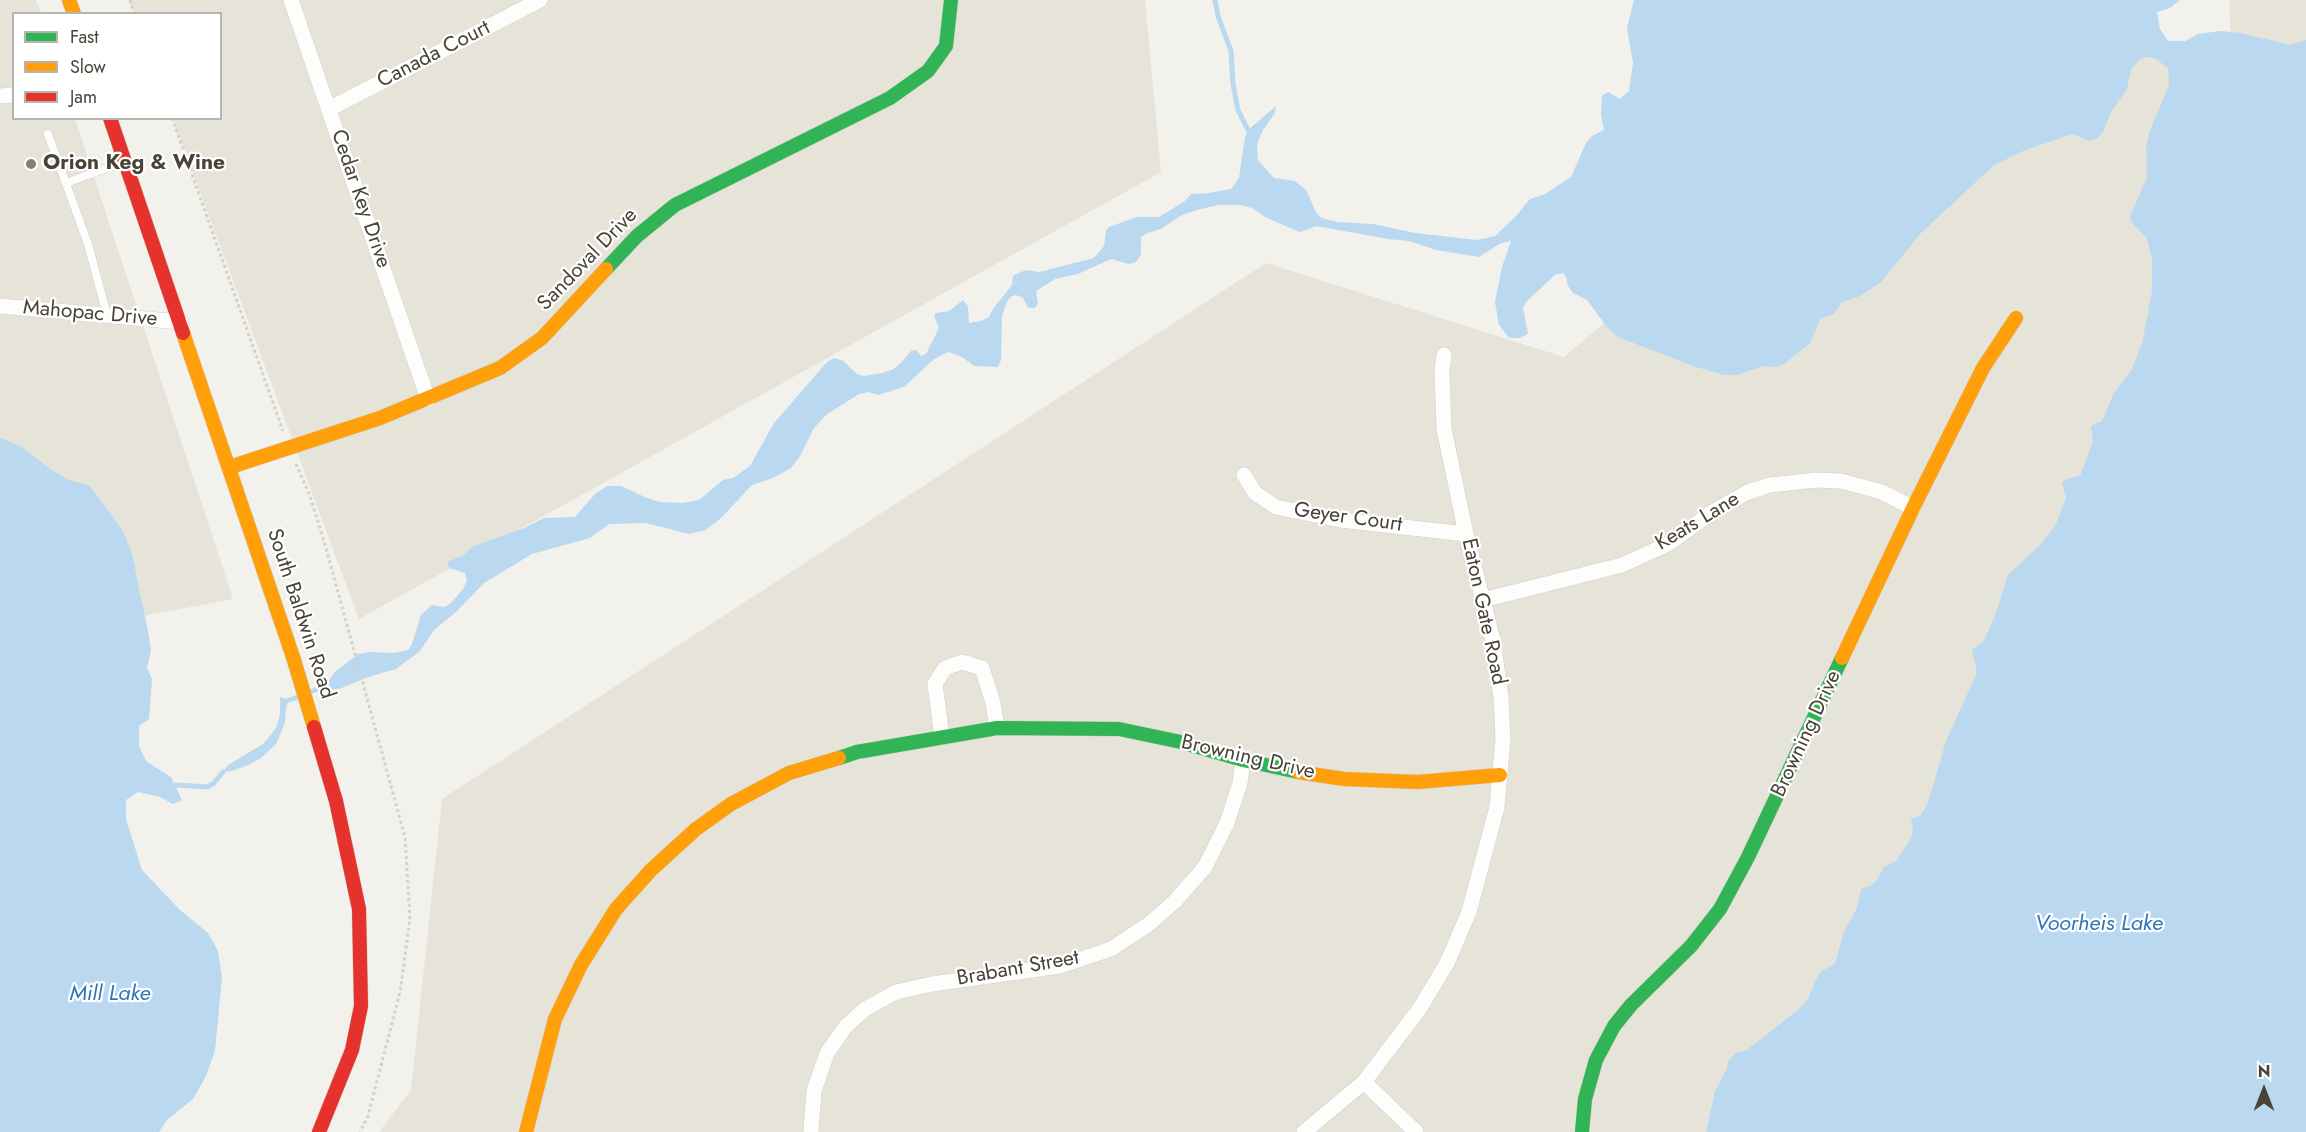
<!DOCTYPE html>
<html>
<head>
<meta charset="utf-8">
<style>
  body { margin:0 }
  #map { position:relative; width:2306px; height:1132px; overflow:hidden; background:#f2f1ec; font-family:Jost,sans-serif }
  canvas { display:block }
  .legend { position:absolute; left:12px; top:12px; width:210px; height:108px; box-sizing:border-box; background:#fff; border:2px solid #b6b4af; margin:0; padding:8px 10px; list-style:none; font-size:18px; color:#494337 }
  .legend li { display:flex; align-items:center; gap:12px; height:30px }
  .legend b { width:30px; border:2px solid #b6b4af }
  .north { position:absolute; left:2234px; top:1060px; width:60px; height:60px; -webkit-text-stroke:4px #fff; paint-order:stroke; rotate:0deg; font-size:16px; font-weight:700; line-height:24px; text-align:center; color:#494337 }
  .north::after { content:''; display:block; margin:auto; width:21px; height:27px; background:#494337; clip-path:polygon(50% 0,100% 100%,50% 72%,0 100%) }
</style>
</head>
<body>
<div id="map">
<canvas width="2306" height="1132"></canvas>
<ul class="legend">
<li><b style="height:8px;background:#30b455"></b>Fast</li>
<li><b style="height:8px;background:#ff9f0a"></b>Slow</li>
<li><b style="height:8px;background:#e5322d"></b>Jam</li>
</ul>
<div class="north">N</div>
</div>
<script>
const ctx = document.querySelector('canvas').getContext('2d');
ctx.lineJoin = 'round';
function fillPath(path, color) { ctx.fillStyle = color; ctx.fill(path, 'evenodd'); }
const poly = rows => new Path2D(rows.map(r => 'M' + r).join(''));
function strokePath(path, color, width, dash) { ctx.strokeStyle = color; ctx.lineWidth = width; ctx.lineCap = dash ? 'butt' : 'round'; ctx.setLineDash(dash || []); ctx.stroke(path); }
function drawText(font, color, halo, rows, align = 'center') {
  ctx.font = font + ' Jost,sans-serif'; ctx.lineWidth = 4.5; ctx.setLineDash([]); ctx.textBaseline = 'middle'; ctx.strokeStyle = halo; ctx.fillStyle = color; for (const [text, x, y, turn = 0] of rows) {
    ctx.save(); ctx.translate(x, y); ctx.rotate((+turn || 0) * Math.PI / 180); ctx.textAlign = isNaN(turn) ? turn : align; if (halo) ctx.strokeText(text, 0, 0); ctx.fillText(text, 0, 0); ctx.restore();
  }
}
fillPath(poly([
  [0,0,36,0,41,13,14,14,14,118,75,119,233,599,0,643],
  [129,0,1145,0,1161,172,359,619,173,119,220,118,220,14,134,13],
  [2055,0,2233,79,2229,0,2306,0,2306,302,2108,1132,379,1132,411,1090,442,799,1266,263,1564,357,1800,158]
]), '#e6e3d9');
fillPath(poly([
  [1634,0,2180,0,2170,8,2157,12,2160,29,2168,41,2185,41,2198,34,2220,31,2241,33,2290,45,2306,40,2306,1132,1706,1132,1715,1091,1727,1069,1728,1061,1737,1052,1745,1051,1765,1036,1798,1010,1808,999,1816,979,1822,971,1835,964,1844,932,1857,908,1861,889,1870,886,1876,881,1884,867,1896,861,1912,837,1913,829,1911,819,1921,815,1928,803,1946,741,1977,673,1972,649,1983,642,1986,636,1995,616,2008,575,2043,542,2056,524,2066,498,2062,483,2066,479,2080,476,2093,441,2091,426,2102,421,2114,393,2131,371,2142,344,2152,291,2152,260,2147,238,2132,223,2130,217,2147,177,2146,148,2149,133,2169,85,2168,68,2156,59,2149,57,2141,58,2131,69,2127,89,2111,112,2103,132,2097,139,2090,141,2072,134,2023,151,1993,166,1921,233,1881,282,1860,296,1842,302,1834,314,1821,318,1810,343,1784,364,1775,367,1763,366,1737,375,1724,375,1693,366,1618,337,1607,327,1587,300,1573,293,1568,286,1566,277,1563,273,1555,275,1526,302,1523,308,1528,334,1520,338,1509,338,1499,325,1495,302,1502,267,1511,241,1501,243,1479,257,1436,250,1409,241,1388,239,1316,226,1301,232,1297,231,1265,217,1252,208,1240,205,1218,205,1197,210,1182,215,1161,229,1147,233,1141,237,1141,255,1136,262,1129,264,1111,259,1078,274,1055,279,1036,291,1038,303,1035,308,1028,308,1023,298,1016,295,1012,296,1007,301,1002,316,1001,360,998,367,974,366,962,357,948,352,933,360,904,387,878,395,868,392,859,394,826,415,814,428,800,456,791,468,773,478,752,485,721,518,706,530,689,534,646,523,609,524,590,538,532,554,484,583,456,612,434,630,420,651,396,669,368,677,339,689,331,690,325,686,335,672,358,654,372,652,394,653,408,650,412,644,421,615,432,605,444,607,450,604,463,589,467,581,465,573,449,568,447,562,462,556,474,546,524,528,544,518,575,517,596,493,607,486,621,486,647,498,660,502,683,503,699,500,723,480,733,478,750,466,774,423,826,363,834,358,842,360,857,374,864,376,882,373,892,370,901,363,911,351,916,350,921,356,926,354,939,328,934,316,936,313,949,311,963,300,968,306,969,323,981,321,989,317,993,309,1012,285,1013,276,1016,274,1026,270,1039,272,1094,258,1104,246,1106,231,1109,227,1137,217,1159,217,1185,201,1191,194,1209,193,1231,189,1239,178,1245,137,1248,130,1276,106,1275,113,1263,130,1257,144,1258,160,1274,178,1295,181,1306,190,1317,214,1322,218,1337,222,1373,224,1415,233,1477,240,1495,236,1516,216,1530,199,1545,194,1571,177,1586,143,1592,136,1604,130,1601,115,1602,96,1608,92,1620,99,1629,91,1633,63,1627,28],
  [0,438,22,447,51,470,71,481,89,485,123,531,132,554,149,636,151,651,147,668,152,679,149,719,139,726,139,746,146,761,171,777,182,800,173,804,160,797,138,792,126,800,126,819,142,870,179,909,208,933,218,951,222,978,215,1051,205,1078,193,1099,167,1120,159,1132,0,1132],
  [280,697,289,700,286,708,285,723,276,744,261,758,248,765,232,771,223,772,228,765,263,744,273,732,277,726,280,713]
]), '#bbd8f1');
strokePath(poly([
  [1215,0,1218,16,1231,51,1233,84,1238,110,1248,130],
  [310,692,325,686],
  [289,700,301,696],
  [176,785,207,787,213,784,223,772]
]), '#bbd8f1', 5);
const lane = poly([
  [48,134,88,244,107,315],
  [66,183,123,162]
]);
const street = poly([
  [291,0,428,399],
  [0,96,14,95],
  [329,109,540,0],
  [0,306,181,322],
  [1244,475,1255,493,1276,507,1340,520,1466,534],
  [1483,600,1622,565,1668,544,1711,513,1748,492,1770,485,1816,480,1841,481,1882,492,1913,508],
  [942,737,935,684,945,668,962,662,982,668,993,703,997,728],
  [1364,1082,1416,1132],
  [811,1132,814,1091,827,1053,846,1026,865,1009,896,992,932,984,1060,966,1111,949,1149,924,1175,901,1205,867,1227,823,1240,783,1243,760],
  [1304,1132,1364,1082,1420,1008,1447,963,1469,912,1497,807,1503,739,1501,697,1493,640,1466,534,1444,429,1442,371,1444,355]
]);
const fast = poly([
  [606,269,637,236,675,205,890,98,928,71,946,46,951,0],
  [839,758,857,752,997,728,1119,729,1181,742,1243,760,1298,772],
  [1582,1132,1585,1099,1596,1060,1614,1026,1631,1005,1691,946,1720,909,1748,857,1842,658]
]);
const slow = poly([
  [69,0,74,14],
  [183,333,293,657,314,727],
  [230,467,380,418,500,368,542,338,606,269],
  [1842,658,1913,508,1983,368,2016,318],
  [1298,772,1344,779,1418,782,1500,775],
  [526,1132,555,1019,581,965,616,909,651,870,696,829,731,804,789,773,839,758]
]);
const jam = poly([
  [110,118,183,333],
  [314,727,336,801,359,909,361,1006,352,1050,319,1132]
]);
strokePath(lane, '#d0cfc9', 9);
strokePath(street, '#d0cfc9', 16);
strokePath(fast, '#d2cec3', 15);
strokePath(slow, '#d2cec3', 15);
strokePath(jam, '#d2cec3', 15);
strokePath(poly([
  [130,0,134,14],
  [172,118,283,431],
  [296,464,310,496,324,541,405,837,410,919,400,992,368,1116,360,1132]
]), '#d2d1ca', 3, [3, 3]);
strokePath(lane, '#fdfdfc', 8);
strokePath(street, '#fdfdfc', 15);
strokePath(fast, '#30b455', 14);
strokePath(slow, '#ff9f0a', 14);
strokePath(jam, '#e5322d', 14);
for (const [x, y, r, color] of [
  [31,164,6,"#848076"]
]) { const dot = new Path2D(); dot.arc(x, y, r, 0, 2 * Math.PI); ctx.fillStyle = color; ctx.fill(dot); strokePath(dot, '#fff', 2); }
drawText('21px', '#494337', '#fff', [
  ["Canada Court",434,55,-27],
  ["Cedar Key Drive",360,199,71],
  ["Sandoval Drive",588,260,-46],
  ["Mahopac Drive",90,314,5],
  ["Geyer Court",1348,518,8],
  ["Keats Lane",1698,522,-31],
  ["Eaton Gate Road",1483,612,78],
  ["South Baldwin Road",300,614,72],
  ["Browning Drive",1807,734,-65],
  ["Browning Drive",1248,758,13],
  ["Brabant Street",1018,969,-10]
]);
drawText('bold 21px', '#494337', '#fff', [
  ["Orion Keg & Wine",43,164]
], 'left');
drawText('italic 22px', '#2c76b9', '#fff', [
  ["Voorheis Lake",2099,925],
  ["Mill Lake",110,995]
]);
</script>
</body>
</html>
